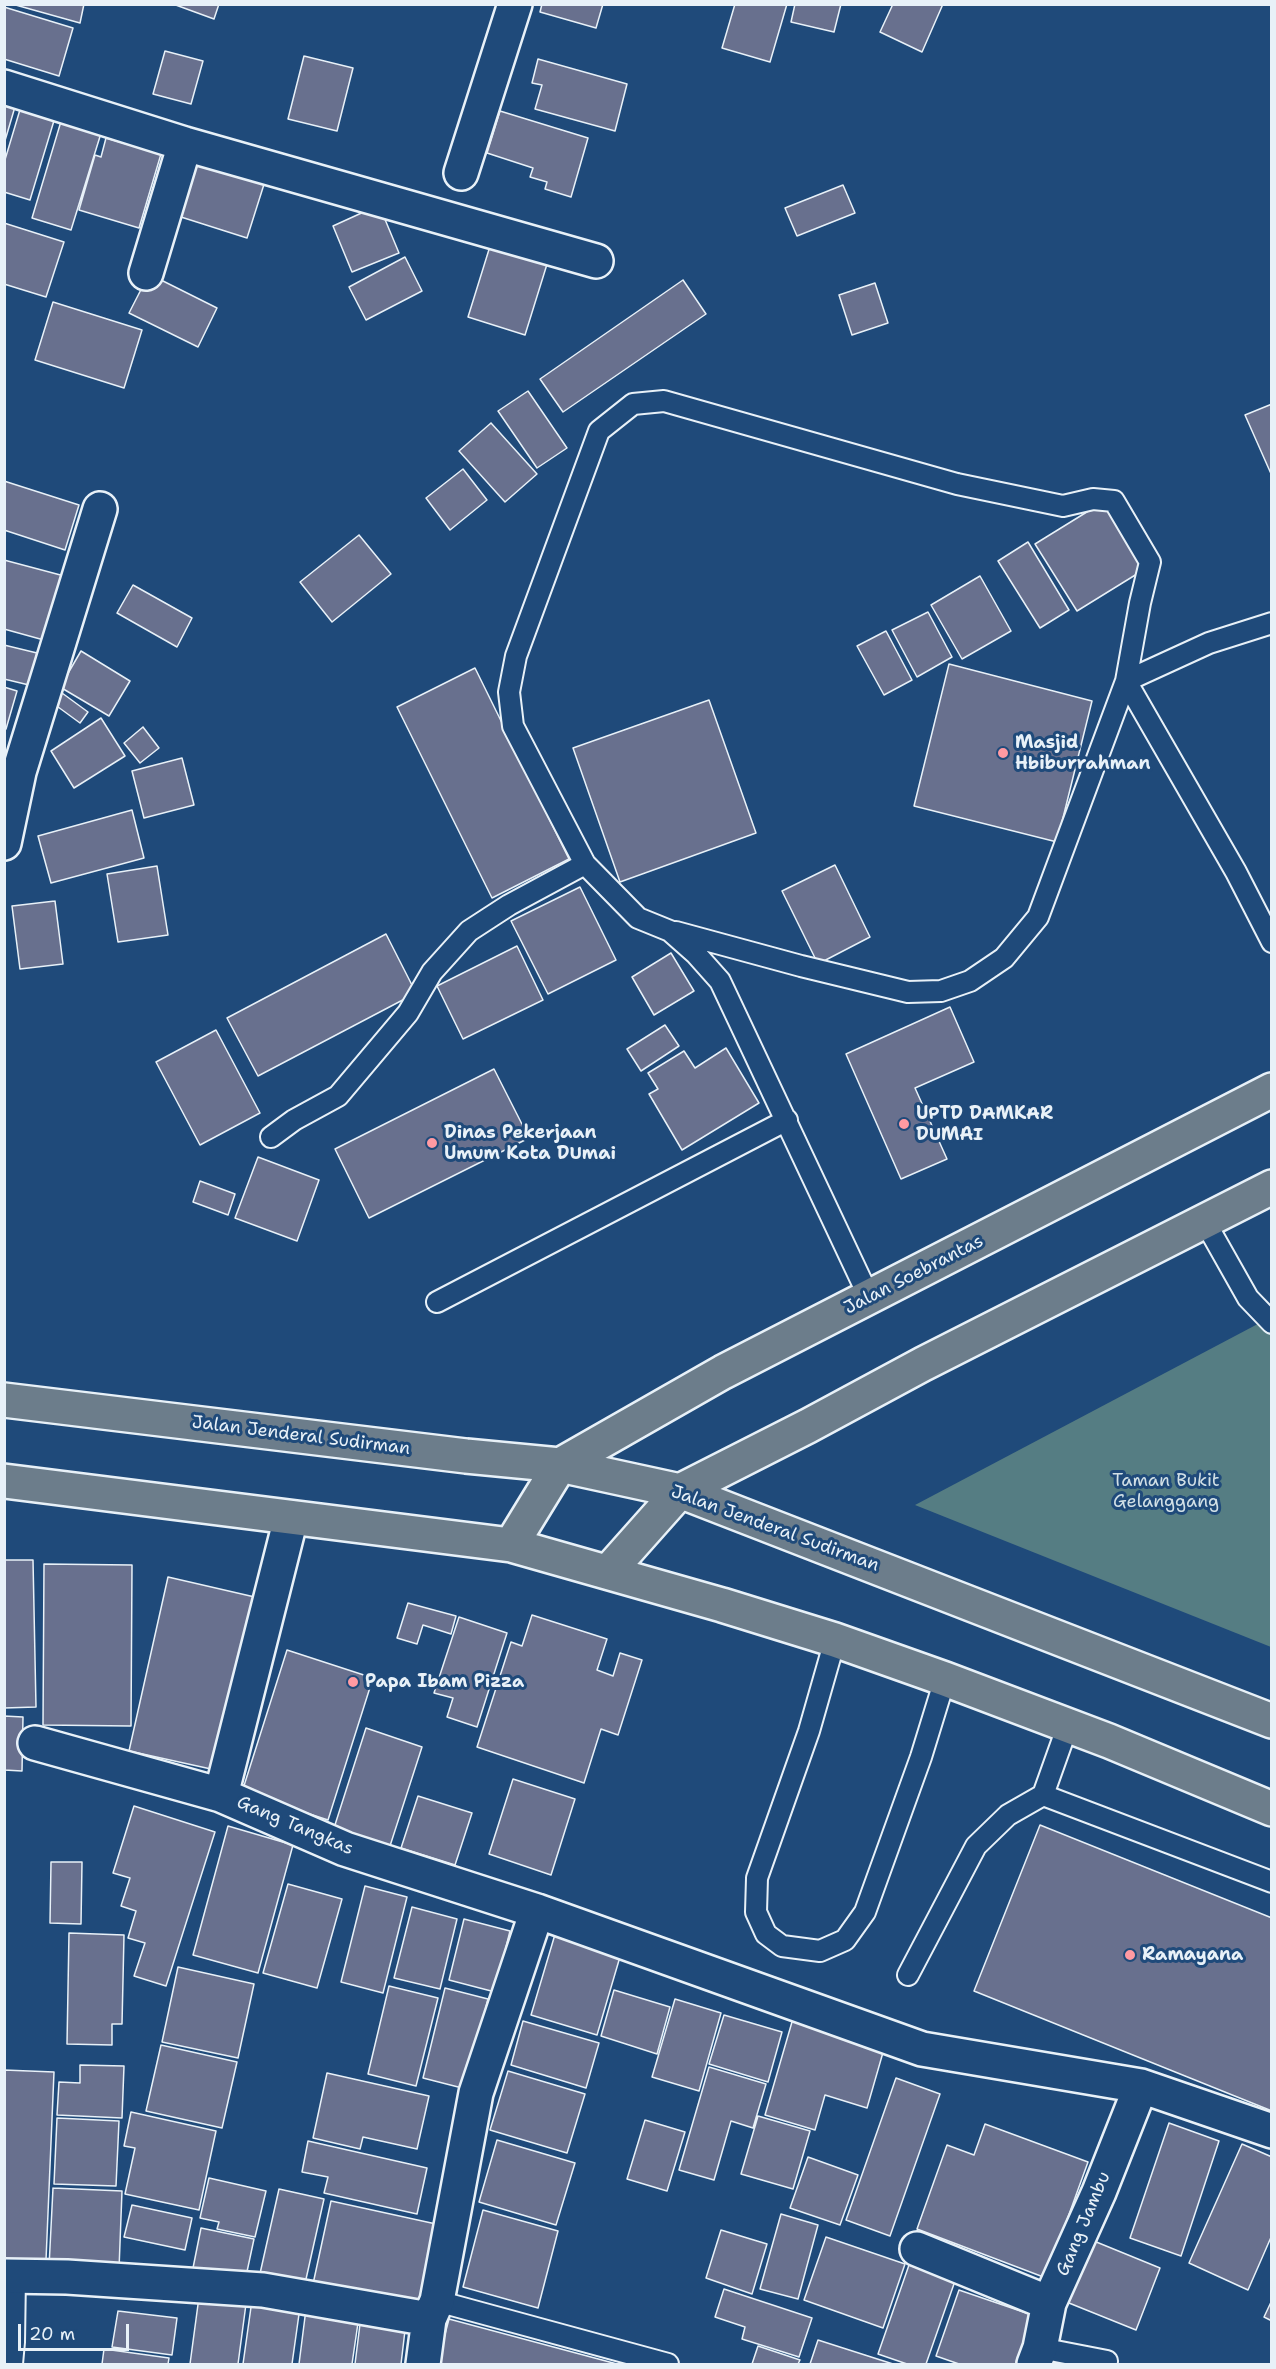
<!DOCTYPE html>
<html>
<head>
<meta charset="utf-8">
<style>
  body { margin:0 }
  #map { position:relative; width:1276px; height:2369px; overflow:hidden; background:#1f4a7a; font-family:"Shantell Sans",sans-serif }
  canvas { display:block }
  .frame { position:absolute; inset:0; border:6px solid #e8f1f8; pointer-events:none }
  .scale { position:absolute; left:18px; top:2324px; width:111px; height:27px; box-sizing:border-box; border:3px solid #e8f1f8; border-top:0; padding-left:8px; font-size:18px; line-height:21px; white-space:nowrap; color:#e8f1f8; -webkit-text-stroke:4px #1f4a7a; paint-order:stroke }
</style>
</head>
<body>
<div id="map">
<canvas width="1276" height="2369"></canvas>
<div class="frame"></div>
<div class="scale">20 m</div>
</div>
<script>
const ctx = document.querySelector('canvas').getContext('2d');
ctx.lineJoin = 'round';
function fillPath(path, color) { ctx.fillStyle = color; ctx.fill(path, 'evenodd'); }
const poly = rows => new Path2D(rows.map(r => 'M' + r).join(''));
function strokePath(path, color, width, dash) { ctx.strokeStyle = color; ctx.lineWidth = width; ctx.lineCap = dash ? 'butt' : 'round'; ctx.setLineDash(dash || []); ctx.stroke(path); }
function drawText(font, color, halo, rows, align = 'center') {
  ctx.font = font + ' "Shantell Sans",sans-serif'; ctx.lineWidth = 6; ctx.setLineDash([]); ctx.textBaseline = 'middle'; ctx.strokeStyle = halo; ctx.fillStyle = color; for (const [text, x, y, turn = 0] of rows) {
    ctx.save(); ctx.translate(x, y); ctx.rotate((+turn || 0) * Math.PI / 180); ctx.textAlign = isNaN(turn) ? turn : align; if (halo) ctx.strokeText(text, 0, 0); ctx.fillText(text, 0, 0); ctx.restore();
  }
}
fillPath(poly([
  [1271,1317,1271,1647,915,1505]
]), '#557d83');
const building = poly([
  [12,4,84,4,80,23,12,4],
  [173,4,219,4,214,19,173,4],
  [542,4,603,4,596,28,540,12,542,4],
  [735,4,787,4,770,62,722,48,735,4],
  [795,4,841,4,834,32,791,22,795,4],
  [893,4,943,4,922,52,880,32,893,4],
  [4,7,73,28,59,76,4,59,4,7],
  [165,51,203,61,191,104,153,94,165,51],
  [304,56,353,68,337,131,288,119,304,56],
  [538,59,627,84,615,131,535,109,542,85,532,83,538,59],
  [4,97,17,100,4,144,4,97],
  [22,103,56,114,30,200,4,192,4,163,22,103],
  [500,111,588,138,571,197,545,189,547,182,530,177,533,168,487,153,500,111],
  [62,118,102,130,71,230,32,218,62,118],
  [106,138,161,154,139,228,79,210,95,155,101,157,106,138],
  [199,158,266,178,247,238,181,217,199,158],
  [843,185,855,213,797,236,785,208,843,185],
  [379,205,399,253,352,272,333,226,379,205],
  [4,223,64,242,46,297,4,284,4,223],
  [491,243,548,261,525,335,468,317,491,243],
  [405,257,422,291,366,320,349,287,405,257],
  [149,274,217,308,198,347,129,313,149,274],
  [683,280,706,314,563,412,540,379,683,280],
  [875,283,888,323,852,335,839,295,875,283],
  [53,302,142,330,124,388,35,360,53,302],
  [528,391,567,448,537,468,498,411,528,391],
  [1272,404,1272,476,1245,415,1272,404],
  [491,423,537,474,505,502,459,451,491,423],
  [463,469,487,500,450,530,426,498,463,469],
  [4,481,79,505,65,550,4,530,4,481],
  [1103,502,1145,569,1077,611,1035,544,1103,502],
  [359,535,391,574,332,622,300,582,359,535],
  [1028,542,1069,610,1040,628,998,561,1028,542],
  [4,560,68,577,51,642,4,629,4,560],
  [980,576,1011,631,962,659,931,605,980,576],
  [133,585,192,618,177,647,117,613,133,585],
  [928,612,952,657,917,677,892,630,928,612],
  [886,631,912,680,884,695,857,646,886,631],
  [4,645,37,653,29,685,4,679,4,645],
  [81,651,130,681,109,716,60,687,81,651],
  [949,664,1092,701,1057,842,914,806,949,664],
  [475,668,569,859,492,898,397,707,475,668],
  [4,687,17,691,6,729,4,729,4,687],
  [62,693,88,712,80,723,54,704,62,693],
  [709,700,756,833,620,882,573,748,709,700],
  [101,718,125,756,74,788,51,751,101,718],
  [143,727,159,748,140,763,124,743,143,727],
  [182,758,194,805,144,818,132,771,182,758],
  [132,810,144,858,51,883,38,836,132,810],
  [835,865,870,937,818,964,782,891,835,865],
  [157,866,168,935,118,942,107,874,157,866],
  [580,887,616,960,548,994,511,921,580,887],
  [55,901,63,964,20,969,12,906,55,901],
  [386,934,416,993,258,1076,227,1018,386,934],
  [517,946,543,1000,463,1039,437,986,517,946],
  [671,953,694,991,654,1015,632,977,671,953],
  [950,1007,974,1062,915,1088,947,1159,901,1179,846,1054,950,1007],
  [665,1025,679,1046,641,1071,627,1049,665,1025],
  [216,1030,260,1113,200,1145,156,1062,216,1030],
  [726,1048,759,1103,682,1150,649,1094,658,1089,648,1073,684,1051,695,1068,726,1048],
  [494,1069,529,1138,369,1218,335,1149,494,1069],
  [258,1157,319,1180,297,1241,235,1218,258,1157],
  [200,1181,235,1194,228,1215,193,1202,200,1181],
  [4,1560,33,1560,36,1707,4,1708,4,1560],
  [44,1564,132,1565,131,1726,43,1725,44,1564],
  [168,1577,259,1598,220,1771,129,1751,168,1577],
  [408,1603,456,1616,451,1634,423,1625,417,1644,397,1638,408,1603],
  [532,1615,607,1639,597,1670,613,1676,620,1653,642,1660,618,1735,601,1729,584,1783,477,1747,511,1642,522,1646,532,1615],
  [459,1617,507,1633,477,1727,447,1717,453,1698,434,1693,459,1617],
  [287,1650,373,1678,328,1820,242,1792,287,1650],
  [4,1716,23,1717,22,1771,4,1770,4,1716],
  [366,1728,422,1747,389,1849,333,1831,366,1728],
  [513,1779,575,1799,551,1875,489,1854,513,1779],
  [418,1796,472,1813,455,1865,401,1848,418,1796],
  [134,1806,215,1832,166,1986,134,1976,145,1943,128,1938,136,1911,121,1906,130,1878,113,1873,134,1806],
  [1040,1825,1272,1918,1272,2111,974,1991,1040,1825],
  [228,1826,293,1845,258,1973,193,1955,228,1826],
  [51,1862,82,1862,81,1924,50,1923,51,1862],
  [288,1884,342,1899,317,1988,263,1973,288,1884],
  [365,1886,407,1897,383,1993,341,1982,365,1886],
  [412,1907,457,1919,440,1989,394,1978,412,1907],
  [464,1919,510,1931,495,1992,449,1980,464,1919],
  [556,1931,622,1950,597,2035,531,2015,556,1931],
  [69,1933,124,1935,122,2024,112,2024,112,2045,67,2044,69,1933],
  [178,1967,254,1984,238,2058,162,2042,178,1967],
  [389,1986,438,1998,416,2086,368,2074,389,1986],
  [445,1988,488,1999,466,2089,423,2078,445,1988],
  [614,1990,670,2007,657,2054,601,2036,614,1990],
  [675,1999,721,2013,699,2091,652,2077,675,1999],
  [724,2015,782,2032,768,2082,709,2064,724,2015],
  [794,2015,886,2042,867,2108,825,2095,815,2130,765,2115,794,2015],
  [523,2021,599,2043,586,2088,511,2065,523,2021],
  [161,2045,237,2062,222,2128,146,2111,161,2045],
  [80,2065,124,2066,122,2118,57,2115,59,2082,80,2083,80,2065],
  [709,2067,766,2084,753,2128,731,2121,714,2180,679,2170,709,2067],
  [4,2070,54,2072,46,2260,4,2259,4,2070],
  [508,2071,585,2094,567,2153,490,2130,508,2071],
  [327,2073,429,2096,417,2149,363,2137,360,2149,313,2138,327,2073],
  [896,2078,940,2094,890,2236,846,2220,896,2078],
  [131,2112,216,2131,199,2210,125,2194,135,2148,124,2146,131,2112],
  [758,2116,810,2131,793,2189,741,2174,758,2116],
  [57,2118,119,2121,116,2186,54,2184,57,2118],
  [645,2120,685,2132,667,2191,627,2179,645,2120],
  [1169,2123,1219,2141,1181,2256,1130,2238,1169,2123],
  [985,2124,1088,2162,1046,2278,917,2229,947,2145,974,2155,985,2124],
  [497,2140,575,2163,556,2225,479,2202,497,2140],
  [308,2141,427,2168,417,2214,324,2193,328,2177,302,2172,308,2141],
  [1242,2144,1272,2157,1272,2235,1248,2290,1189,2263,1242,2144],
  [808,2157,858,2175,840,2225,790,2208,808,2157],
  [209,2178,266,2191,255,2237,217,2229,219,2222,200,2218,209,2178],
  [53,2188,122,2191,119,2269,49,2267,53,2188],
  [279,2189,324,2199,304,2288,259,2278,279,2189],
  [331,2201,436,2224,418,2308,313,2284,331,2201],
  [132,2205,192,2218,185,2250,124,2237,132,2205],
  [483,2210,558,2231,538,2308,463,2287,483,2210],
  [781,2214,818,2225,798,2299,760,2289,781,2214],
  [201,2228,254,2239,245,2281,193,2268,201,2228],
  [721,2230,767,2244,752,2294,706,2278,721,2230],
  [826,2237,905,2264,883,2328,804,2300,826,2237],
  [1089,2239,1160,2268,1136,2330,1064,2301,1089,2239],
  [909,2265,955,2281,926,2364,907,2364,878,2354,909,2265],
  [724,2289,812,2318,799,2357,742,2339,745,2327,715,2317,724,2289],
  [959,2290,1041,2318,1025,2364,959,2364,936,2356,959,2290],
  [199,2297,246,2304,238,2364,190,2364,199,2297],
  [252,2300,300,2307,292,2364,243,2364,252,2300],
  [1272,2300,1272,2321,1264,2317,1272,2300],
  [306,2309,359,2316,352,2364,299,2364,306,2309],
  [118,2311,177,2318,172,2355,112,2347,118,2311],
  [361,2316,406,2322,401,2364,355,2364,361,2316],
  [449,2319,617,2364,437,2364,449,2319],
  [818,2340,893,2364,810,2364,818,2340],
  [758,2346,800,2360,798,2364,752,2364,758,2346],
  [104,2349,169,2358,168,2364,102,2364,104,2349]
]);
fillPath(building, '#68708e');
strokePath(building, '#e8f1f8', 1.5);
const lane = poly([
  [676,932,801,966,908,992,941,991,970,981,1004,958,1038,917,1126,681,1209,643,1272,623],
  [271,1137,294,1120,338,1096,408,1013,432,972,469,931,509,905,585,864],
  [1204,1220,1248,1298,1272,1323],
  [869,1297,720,981,696,954,670,931,638,918,585,864,513,726,509,692,516,656,599,431,633,404,664,401,957,484,1063,506,1093,499,1114,501,1150,562,1140,603,1126,681,1236,872,1272,942],
  [437,1302,787,1120],
  [835,1640,809,1731,757,1878,756,1912,766,1934,782,1946,820,1951,845,1940,865,1912,921,1757,945,1679],
  [1068,1725,1043,1795,1272,1882],
  [908,1975,976,1846,1008,1815,1043,1795],
  [437,2301,668,2364],
  [1040,2348,1107,2361],
  [12,2364,14,2342,15,2276]
]);
const street = poly([
  [4,87,185,144,596,261],
  [461,173,515,4],
  [146,273,185,144],
  [4,843,19,772,100,509],
  [291,1518,221,1795,345,1849,537,1911,922,2049,1141,2086,1272,2131],
  [35,1743,221,1795],
  [917,2249,1049,2303],
  [4,2276,67,2277,263,2290,429,2319],
  [423,2364,429,2319,437,2301,476,2093,537,1911],
  [1034,2364,1040,2348,1049,2303,1099,2192,1141,2086]
]);
const primary = poly([
  [4,1400,466,1456,560,1465,680,1491,1272,1721],
  [4,1481,511,1545,722,1605,835,1640,945,1679,1109,1741,1272,1809],
  [511,1545,560,1465,723,1372,1272,1090],
  [608,1572,680,1491,808,1426,923,1364,1272,1187]
]);
strokePath(lane, '#e8f1f8', 24);
strokePath(street, '#e8f1f8', 38);
strokePath(primary, '#e8f1f8', 38);
strokePath(lane, '#1f4a7a', 20);
strokePath(street, '#1f4a7a', 33);
strokePath(primary, '#6c7d8b', 33);
for (const [x, y, r, color] of [
  [1003,753,6,"#ff9aa2"],
  [904,1124,6,"#ff9aa2"],
  [432,1143,6,"#ff9aa2"],
  [353,1682,6,"#ff9aa2"],
  [1130,1955,6,"#ff9aa2"]
]) { const dot = new Path2D(); dot.arc(x, y, r, 0, 2 * Math.PI); ctx.fillStyle = color; ctx.fill(dot); strokePath(dot, '#1f4a7a', 2); }
drawText('bold 18px', '#e8f1f8', '#1f4a7a', [
  ["Masjid",1015,743],
  ["Hbiburrahman",1015,764],
  ["UPTD DAMKAR",916,1114],
  ["DUMAI",916,1135],
  ["Dinas Pekerjaan",444,1133],
  ["Umum Kota DUmai",444,1154],
  ["Papa Ibam Pizza",365,1682],
  ["Ramayana",1142,1955]
], 'left');
drawText('18px', '#e8f1f8', '#1f4a7a', [
  ["Jalan Soebrantas",914,1275,-27],
  ["Jalan Jenderal Sudirman",301,1436,7],
  ["Jalan Jenderal Sudirman",775,1529,20],
  ["Gang Tangkas",295,1826,23],
  ["Gang Jambu",1084,2224,-67]
]);
drawText('18px', '#d2e0e6', '#1f4a7a', [
  ["Taman Bukit",1166,1481],
  ["Gelanggang",1166,1502]
]);
</script>
</body>
</html>
